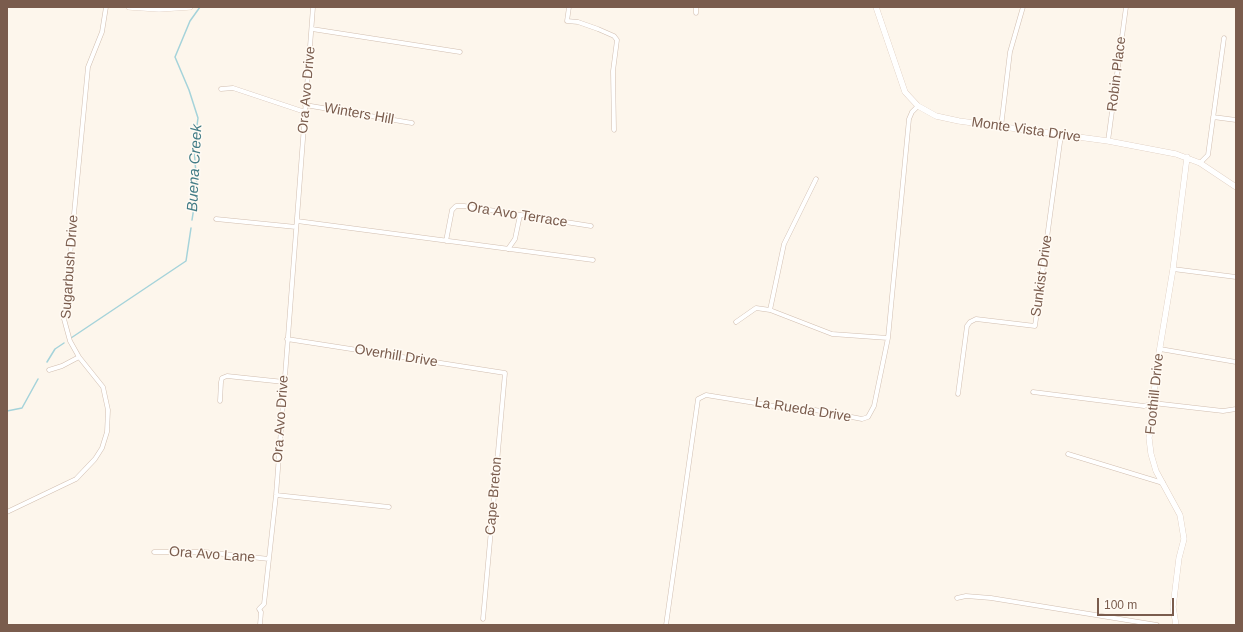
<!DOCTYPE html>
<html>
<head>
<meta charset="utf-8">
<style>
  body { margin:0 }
  #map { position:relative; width:1243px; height:632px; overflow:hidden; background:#fdf6ec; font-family:Helvetica,sans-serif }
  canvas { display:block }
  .frame { position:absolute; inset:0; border:8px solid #7a5c4d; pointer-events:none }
  .scale { position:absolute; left:1097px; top:598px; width:77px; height:18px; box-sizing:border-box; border:2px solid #7a5c4d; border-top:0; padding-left:5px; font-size:12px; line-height:14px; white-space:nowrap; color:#7a5c4d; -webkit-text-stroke:3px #fffaf3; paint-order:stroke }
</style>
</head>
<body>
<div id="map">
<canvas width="1243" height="632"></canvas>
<div class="frame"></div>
<div class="scale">100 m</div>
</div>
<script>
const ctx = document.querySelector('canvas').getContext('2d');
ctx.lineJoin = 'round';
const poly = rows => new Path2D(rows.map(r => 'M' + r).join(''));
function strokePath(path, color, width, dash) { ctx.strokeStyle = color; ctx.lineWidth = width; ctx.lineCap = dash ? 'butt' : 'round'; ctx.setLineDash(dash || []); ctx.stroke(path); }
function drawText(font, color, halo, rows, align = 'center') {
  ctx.font = font + ' Helvetica,sans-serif'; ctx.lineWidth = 3; ctx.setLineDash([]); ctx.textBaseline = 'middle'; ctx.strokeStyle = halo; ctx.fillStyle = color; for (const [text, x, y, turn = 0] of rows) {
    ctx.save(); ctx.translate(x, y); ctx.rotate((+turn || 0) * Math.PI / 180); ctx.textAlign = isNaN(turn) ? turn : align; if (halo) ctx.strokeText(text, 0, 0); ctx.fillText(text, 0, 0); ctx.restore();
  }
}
strokePath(poly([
  [192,220,197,188,194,148,198,118,189,90,175,57,190,21,200,7],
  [71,338,186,261,191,228],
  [47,362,55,349,64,343],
  [7,411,22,408,38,379]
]), '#a5d3da', 1.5);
const street = poly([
  [569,7,567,21,578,22,598,29,614,36,617,40,613,71,614,130],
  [696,13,696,7],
  [312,29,460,52],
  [221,89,233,88,305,112],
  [305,105,412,123],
  [1213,117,1236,120],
  [1001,127,1010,52,1023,7],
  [1108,141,1126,7],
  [1200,163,1208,155,1224,38],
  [816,179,784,244,770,310,832,334,888,338],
  [216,219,296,227],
  [297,221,593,260],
  [446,241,452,210,456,206,464,206,591,226],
  [508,249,515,239,520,215],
  [1173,269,1236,277],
  [736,322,756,308,770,310],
  [287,339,505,373,483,619],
  [1160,349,1236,362],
  [49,370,62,366,79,357],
  [1033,392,1144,406,1153,403,1223,411,1236,409],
  [958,394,967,326,970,322,976,319,1035,326,1061,135],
  [220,401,221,382,222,378,227,376,284,382],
  [1068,454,1163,483],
  [276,495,389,507],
  [7,512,76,479,95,459,102,448,107,432,108,410,103,387,79,357,70,341,64,319,88,67,102,32,106,7],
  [154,552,205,552,269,559],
  [957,598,966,596,991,598,1157,625],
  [260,625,261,612,259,609,264,604,276,495,313,7],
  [666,625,698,399,706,395,798,410,815,410,862,419,868,417,874,406,888,338,909,119,912,112,918,106]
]);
const secondary = poly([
  [129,7,159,9,190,7],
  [876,7,905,92,918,106,936,116,959,121,1108,141,1176,154,1200,163,1236,187],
  [1176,625,1173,607,1179,558,1184,539,1180,515,1156,471,1151,454,1149,438,1158,359,1173,269,1187,157]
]);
strokePath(street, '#d1beb0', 5);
strokePath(secondary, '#d6c0b0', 6);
strokePath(street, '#fff', 4);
strokePath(secondary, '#fff', 5.5);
drawText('14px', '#7a5c4d', '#fffaf3', [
  ["Robin Place",1117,74,-83],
  ["Ora Avo Drive",307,90,-85],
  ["Winters Hill",359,114,10],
  ["Monte Vista Drive",1026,130,8],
  ["Ora Avo Terrace",517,215,9],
  ["Sugarbush Drive",70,267,-86],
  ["Sunkist Drive",1042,276,-82],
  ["Overhill Drive",396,356,9],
  ["Foothill Drive",1155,394,-84],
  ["La Rueda Drive",803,410,9],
  ["Ora Avo Drive",281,419,-86],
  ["Cape Breton",494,496,-85],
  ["Ora Avo Lane",212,555,4]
]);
drawText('italic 15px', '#437c86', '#fffaf3', [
  ["Buena Creek",195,168,-87]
]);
</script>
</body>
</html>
